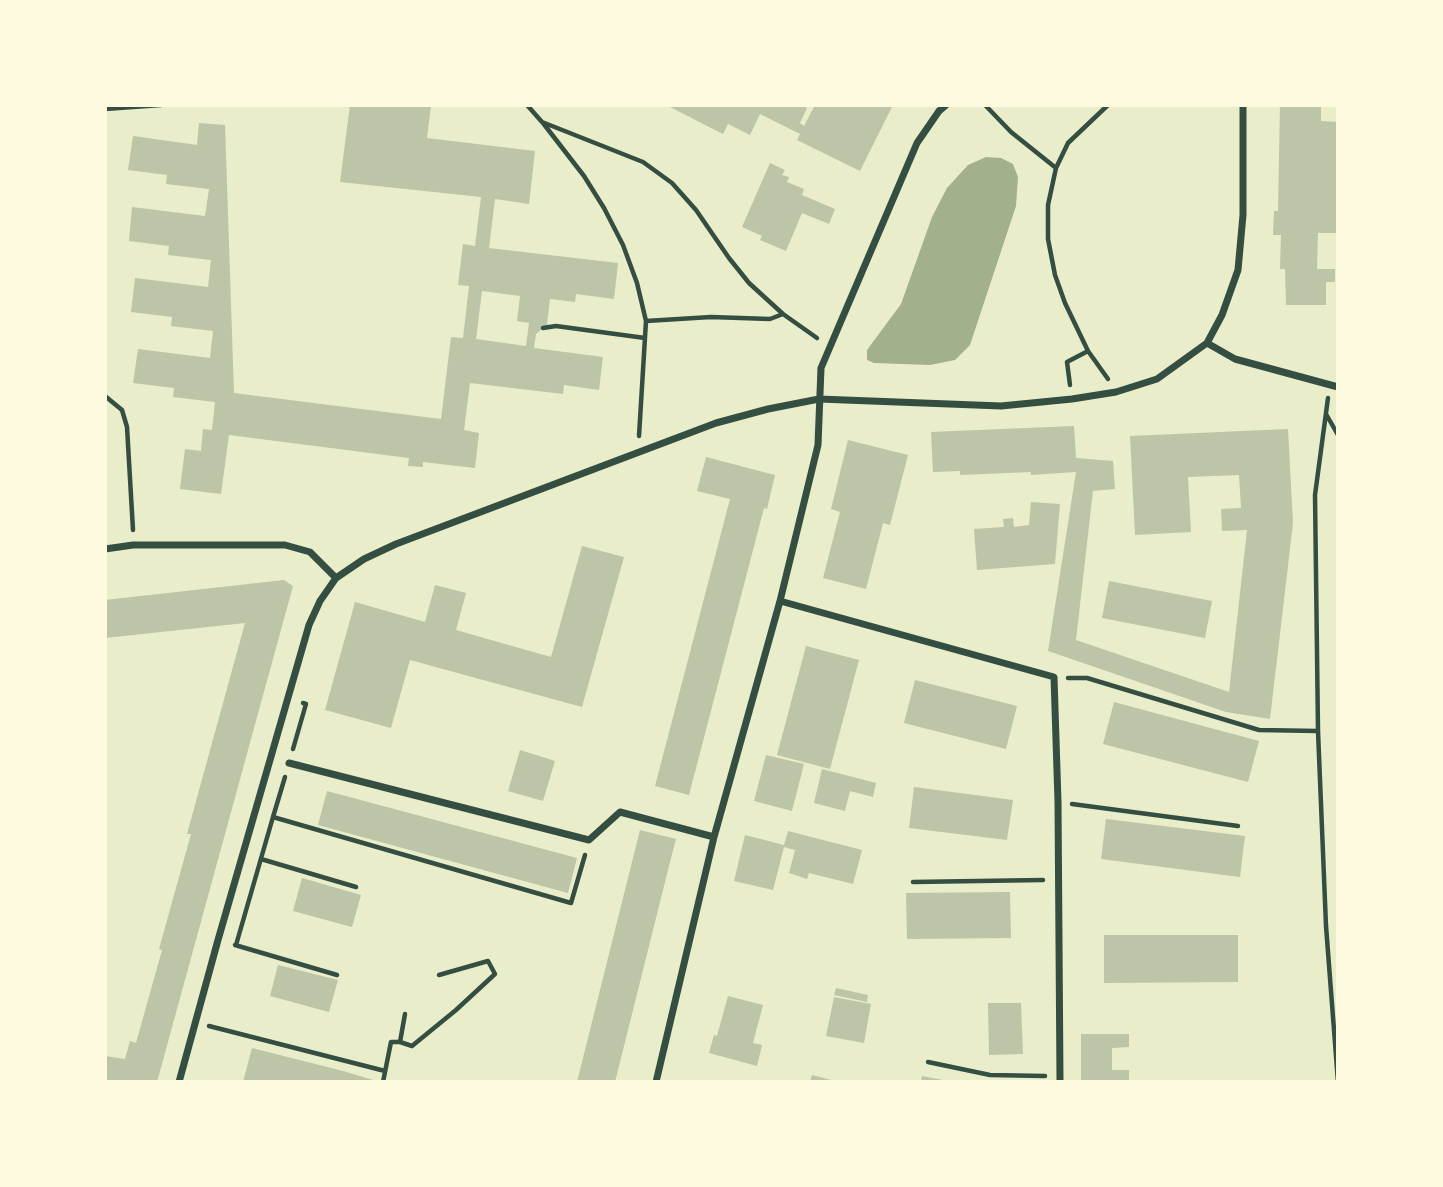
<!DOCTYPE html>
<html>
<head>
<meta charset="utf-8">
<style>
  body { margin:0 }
  #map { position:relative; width:1443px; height:1187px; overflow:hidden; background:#e9edc9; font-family:"Source Sans 3",sans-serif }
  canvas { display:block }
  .frame { position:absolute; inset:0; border:107px solid #fefae0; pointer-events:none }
</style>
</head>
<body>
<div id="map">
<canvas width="1443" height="1187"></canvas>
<div class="frame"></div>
</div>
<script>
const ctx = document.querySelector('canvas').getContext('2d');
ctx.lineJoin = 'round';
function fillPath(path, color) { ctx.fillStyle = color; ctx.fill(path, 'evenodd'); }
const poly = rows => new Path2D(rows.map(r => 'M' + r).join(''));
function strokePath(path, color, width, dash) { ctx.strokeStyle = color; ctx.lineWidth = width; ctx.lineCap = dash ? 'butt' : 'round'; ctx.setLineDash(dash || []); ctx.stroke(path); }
fillPath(poly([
  [986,157,1001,158,1013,164,1018,177,1016,206,970,345,955,360,930,365,874,363,867,360,867,350,901,304,932,217,947,188,968,165]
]), '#a3b18a');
fillPath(poly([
  [350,105,431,105,427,138,535,151,529,204,495,199,489,248,618,263,614,299,576,294,575,302,550,299,547,325,536,334,534,348,603,357,599,390,564,385,563,394,470,383,464,430,479,433,475,468,423,462,423,467,408,466,409,458,229,435,221,494,180,489,185,449,201,451,203,429,212,430,215,402,173,397,174,388,133,383,138,349,210,358,213,331,171,326,172,317,131,312,135,278,208,287,211,260,168,255,169,246,129,241,132,207,205,216,209,189,166,184,167,175,128,170,133,136,197,145,199,123,225,125,234,393,441,419,451,337,463,338,469,286,458,285,463,244,475,246,481,197,340,182],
  [482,291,520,296,517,321,529,323,526,346,476,339],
  [666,105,800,105,807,108,800,123,804,126,815,105,893,105,860,171,797,140,800,134,760,114,750,135,728,124,723,134],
  [1280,105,1321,105,1321,121,1338,122,1337,233,1318,233,1317,269,1335,269,1335,282,1326,282,1326,305,1286,305,1285,269,1280,269,1281,235,1273,235,1274,211,1278,211],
  [770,163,785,170,782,175,789,177,787,182,804,189,802,195,835,209,829,224,802,213,786,251,760,240,762,236,742,227],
  [1074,426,1076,458,1113,461,1115,489,1093,491,1076,640,1229,692,1247,530,1222,531,1221,509,1241,508,1239,475,1188,477,1191,532,1135,535,1130,436,1288,429,1293,523,1270,719,1226,712,1048,651,1076,472,1031,475,1031,472,960,475,960,471,933,472,931,432],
  [848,440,908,455,890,525,883,523,866,589,823,578,840,512,831,509],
  [706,457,775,475,767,509,764,508,689,795,655,786,730,499,697,491],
  [1031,502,1060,504,1055,564,977,570,974,529,1004,527,1003,519,1013,518,1014,527,1029,525],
  [582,546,624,557,582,707,410,660,391,728,325,710,355,602,425,622,435,585,466,593,456,630,551,657],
  [284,580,293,586,157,1082,105,1082,105,1056,125,1059,130,1041,136,1043,162,950,159,949,191,834,187,834,245,623,105,638,105,600],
  [1109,581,1212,601,1205,638,1102,618],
  [806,646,859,660,830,769,777,755],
  [915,680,1017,706,1006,749,904,723],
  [1114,702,1259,741,1248,782,1103,744],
  [520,750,555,761,543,801,508,791],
  [766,755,804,764,792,811,754,801],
  [822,769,876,783,873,797,850,791,845,811,814,803],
  [914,787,1013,800,1007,840,909,828],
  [327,791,577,858,568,893,318,825],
  [1106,819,1245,836,1240,877,1101,859],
  [640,830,676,839,670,862,615,1082,577,1082],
  [788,831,862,850,853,884,809,873,807,879,789,873,795,850,784,847,773,890,734,881,745,835,784,845],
  [302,878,361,895,352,927,293,911],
  [1010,892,1011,938,907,939,906,893],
  [1104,935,1238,935,1238,982,1104,983],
  [278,965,338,980,329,1012,270,996],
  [836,988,868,995,867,1002,834,995],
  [728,996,763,1005,753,1043,762,1045,757,1066,709,1053,714,1035,717,1036],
  [834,997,871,1004,864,1043,826,1036],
  [988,1003,1021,1003,1023,1054,989,1055],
  [1081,1034,1129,1034,1129,1047,1112,1048,1112,1070,1129,1070,1129,1082,1081,1082],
  [252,1048,343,1071,380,1082,243,1082],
  [812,1075,835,1081,835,1082,810,1082],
  [922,1076,948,1081,948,1082,921,1082]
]), '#bcc5a7');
strokePath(poly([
  [527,105,542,122,643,162,672,183,696,210,729,258,749,283,783,314,817,338],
  [985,105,1011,132,1056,168],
  [105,109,161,105],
  [543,123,584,176,604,208,623,245,637,283,646,321,639,436],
  [646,321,711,317,770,319,783,314],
  [543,328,556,326,645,338],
  [1108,379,1088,351,1065,303,1055,275,1048,239,1048,205,1056,168,1068,143,1108,105],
  [1070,385,1067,362,1088,351],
  [105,396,122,410,127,427,133,530],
  [1328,398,1315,495,1318,731,1326,926,1338,1082],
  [1326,414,1338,435],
  [1068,678,1087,678,1259,730,1318,731],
  [293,749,306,704,303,703],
  [285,777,273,817,571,903,585,855],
  [1072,804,1238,826],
  [261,859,356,887],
  [913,882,1043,880],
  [235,945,337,975],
  [236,945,273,817],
  [209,1026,385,1071],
  [400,1042,405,1014],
  [928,1062,990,1075,1045,1076],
  [383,1082,391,1042,400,1042,412,1046,456,1010,495,974,488,961,439,975]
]), '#344e41', 4.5);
strokePath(poly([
  [1207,343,1235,359,1338,387],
  [105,549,133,545,285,545,310,552,336,578],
  [780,601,1054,677,1058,802,1060,1082],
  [289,763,589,840,620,812,714,837],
  [179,1082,218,940,309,625,320,601,336,578,364,559,396,544,716,423,768,409,819,399,1001,406,1072,399,1116,392,1157,379,1207,343,1222,315,1238,270,1243,215,1243,105],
  [656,1082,714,837,780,601,818,445,821,368,917,143,939,111,946,105]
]), '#344e41', 7);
</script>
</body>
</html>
